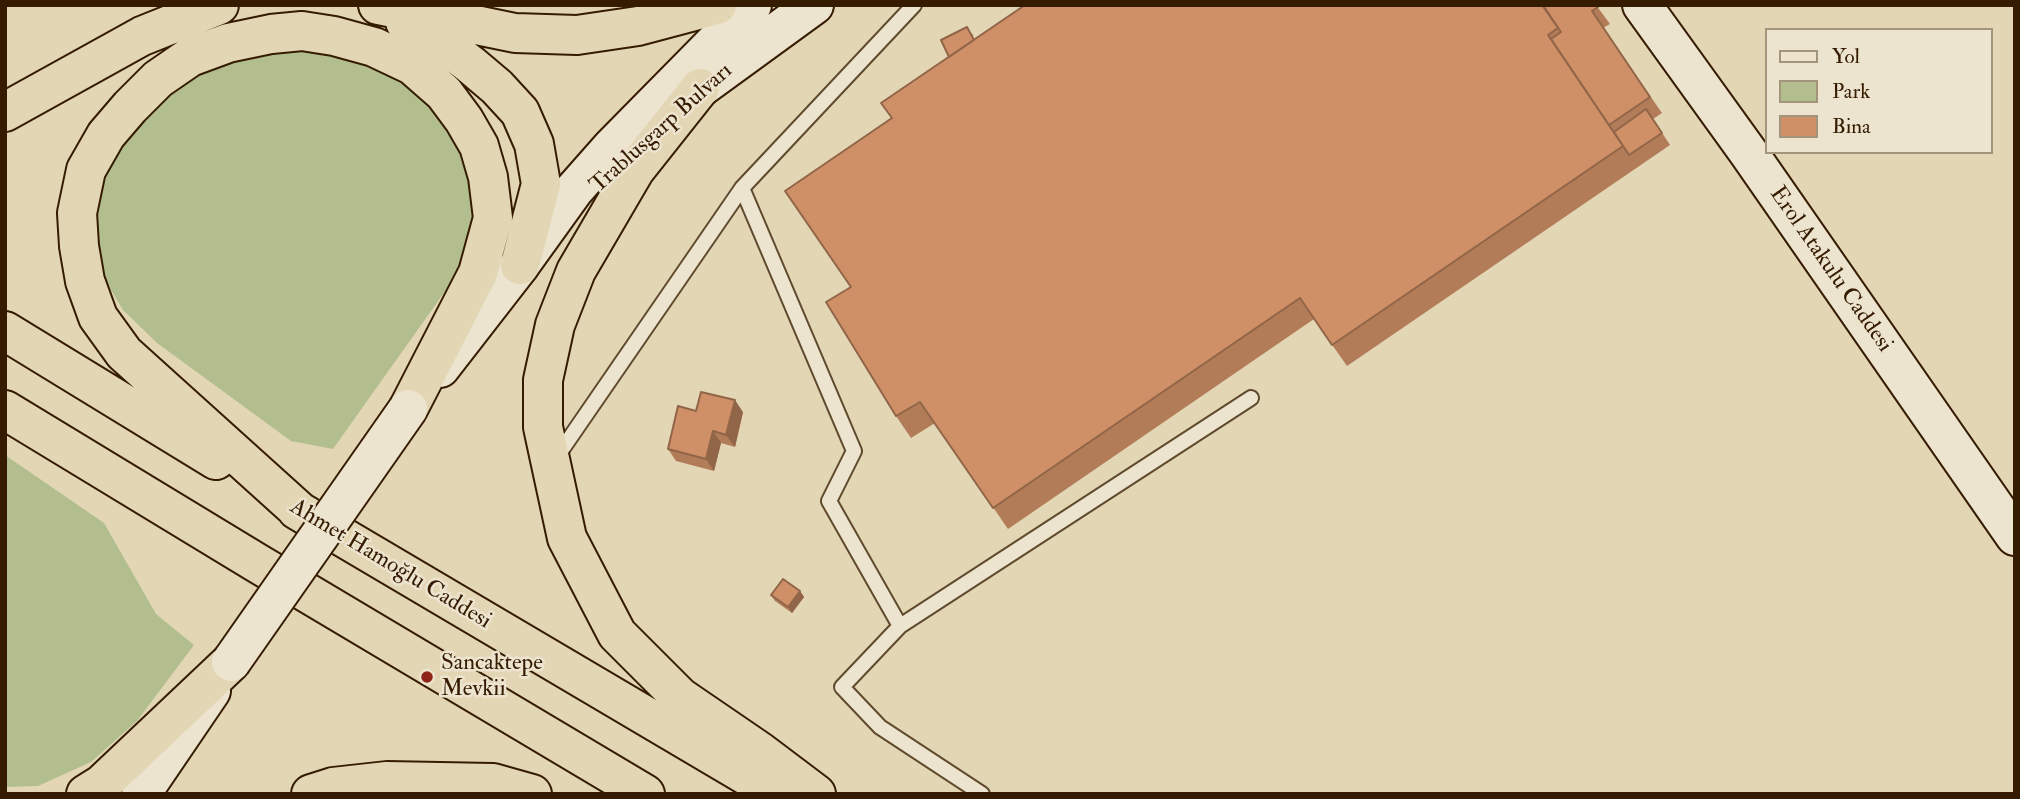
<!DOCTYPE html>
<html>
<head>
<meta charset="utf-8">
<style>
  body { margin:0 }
  #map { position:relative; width:2020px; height:799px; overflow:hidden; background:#e3d6b5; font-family:"IM FELL Double Pica",serif }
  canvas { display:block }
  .frame { position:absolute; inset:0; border:7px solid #351c00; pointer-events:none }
  .legend { position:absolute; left:1765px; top:28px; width:228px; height:126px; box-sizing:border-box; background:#ede4cf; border:2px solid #a3947c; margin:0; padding:9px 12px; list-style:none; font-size:21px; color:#351c00 }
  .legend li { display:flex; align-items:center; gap:14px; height:35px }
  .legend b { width:35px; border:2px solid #a3947c }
</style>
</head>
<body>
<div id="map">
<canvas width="2020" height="799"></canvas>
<div class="frame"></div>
<ul class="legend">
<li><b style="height:9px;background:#ede4cf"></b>Yol</li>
<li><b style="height:19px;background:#b3be8e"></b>Park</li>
<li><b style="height:19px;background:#cf9067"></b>Bina</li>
</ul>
</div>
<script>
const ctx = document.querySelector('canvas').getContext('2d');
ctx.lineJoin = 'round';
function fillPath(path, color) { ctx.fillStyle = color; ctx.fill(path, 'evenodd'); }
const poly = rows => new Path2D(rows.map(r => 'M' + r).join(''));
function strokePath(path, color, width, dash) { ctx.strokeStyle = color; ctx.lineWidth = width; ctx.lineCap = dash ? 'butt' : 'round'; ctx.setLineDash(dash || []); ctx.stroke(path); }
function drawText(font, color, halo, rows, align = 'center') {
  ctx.font = font + ' "IM FELL Double Pica",serif'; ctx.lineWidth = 5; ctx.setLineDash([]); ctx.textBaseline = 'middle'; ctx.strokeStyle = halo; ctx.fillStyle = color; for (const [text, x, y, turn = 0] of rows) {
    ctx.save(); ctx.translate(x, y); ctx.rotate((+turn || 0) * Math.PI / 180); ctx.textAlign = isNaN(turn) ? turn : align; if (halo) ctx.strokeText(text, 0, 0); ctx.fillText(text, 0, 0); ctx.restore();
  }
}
fillPath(poly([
  [335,42,449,108,478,207,463,266,333,449,291,441,157,343,123,310,99,270,92,187,116,136,195,66],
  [5,455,104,523,156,614,194,645,137,721,91,762,38,786,5,787]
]), '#b3be8e');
const lane = poly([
  [742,188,854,451,829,501,900,626],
  [556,458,742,188,914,5],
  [982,794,880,727,842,687,900,626,1251,398]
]);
const secondary = poly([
  [1642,5,1748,152,2015,536],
  [683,103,700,88,814,5],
  [440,368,520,265,574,190,612,147,752,5],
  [141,794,211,691]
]);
const highway = poly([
  [378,5,515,33,577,35,638,26,717,5],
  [405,22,429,33,471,65,497,87,520,112,534,144,541,184,520,265],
  [700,88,635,170,576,271,555,325,543,380,543,427,567,538,617,634,680,697,759,751,816,794],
  [5,112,142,36,219,5],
  [5,331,216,460],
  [5,410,257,563,645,794],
  [297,510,778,794],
  [298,510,124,353,98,317,85,281,79,246,77,213,86,170,106,135,130,107,158,79,190,57,228,43,271,34,302,31,334,36,374,47,412,65,444,93,464,120,479,146,488,177,493,218,478,273,408,409],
  [86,794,102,784,231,662],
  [311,794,333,787,387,781,493,783,532,794]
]);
strokePath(lane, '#604a2d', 18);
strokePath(secondary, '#351c00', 42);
strokePath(highway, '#351c00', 42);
strokePath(lane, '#ede4cf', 14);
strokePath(secondary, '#ede4cf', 38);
strokePath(highway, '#e3d6b5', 38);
const secondaryBridge = poly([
  [231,662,408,409]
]);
strokePath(secondaryBridge, '#351c00', 42, []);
strokePath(secondaryBridge, '#ede4cf', 38);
fillPath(poly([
  [1596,5,1610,24,1603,28,1662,113,1653,119,1670,145,1347,366,1314,319,1008,529,935,423,911,438,896,416,851,287,892,118,972,33,974,39],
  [696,411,743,412,735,447,721,443,714,471,676,461,668,449],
  [800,591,804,597,792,613,775,601,771,595]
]), '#b27c59');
fillPath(poly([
  [735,400,743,412,735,447,726,435],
  [713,431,721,443,714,471,706,459],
  [800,591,804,597,792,613,788,607]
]), '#916548');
const building = poly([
  [1025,5,1542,5,1558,28,1548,35,1623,146,1332,345,1300,298,993,508,920,402,896,416,826,302,851,287,785,191,892,118,881,103,1025,5],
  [1543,5,1596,5,1598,7,1592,11,1650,97,1609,125,1551,39,1561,32,1543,5],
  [967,27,974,40,949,57,941,40,967,27],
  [1646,109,1662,133,1629,155,1614,132,1646,109],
  [701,392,735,400,726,435,713,431,706,459,668,449,678,406,696,411,701,392],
  [783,579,800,591,788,607,771,595,783,579]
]);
fillPath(building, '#cf9067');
strokePath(building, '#916548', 2);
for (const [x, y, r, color] of [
  [427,677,7,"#8f2418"]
]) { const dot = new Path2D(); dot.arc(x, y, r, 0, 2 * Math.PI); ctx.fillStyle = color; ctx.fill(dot); strokePath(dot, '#ede4cf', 2.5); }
drawText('23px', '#351c00', '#ede4cf', [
  ["Trablusgarp Bulvarı",662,129,-42],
  ["Erol Atakulu Caddesi",1830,270,55],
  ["Ahmet Hamoğlu Caddesi",390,565,31]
]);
drawText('23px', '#351c00', '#ede4cf', [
  ["Sancaktepe",441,664],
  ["Mevkii",441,690]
], 'left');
</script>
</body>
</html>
